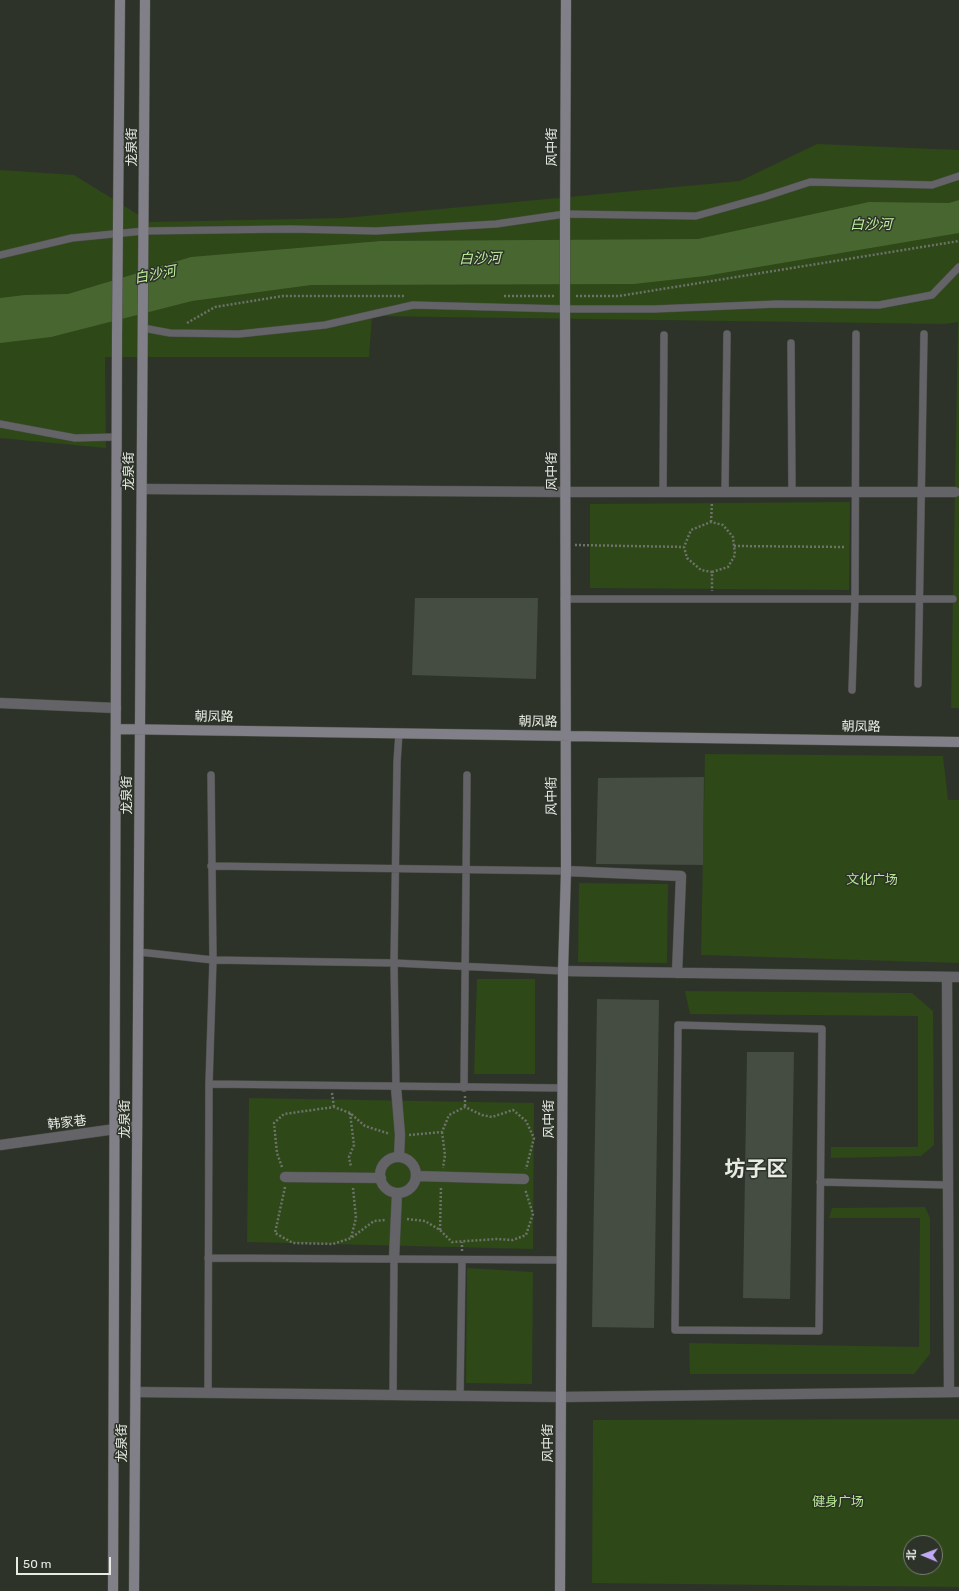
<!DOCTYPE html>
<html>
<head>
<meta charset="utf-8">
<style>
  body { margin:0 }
  #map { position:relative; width:959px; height:1591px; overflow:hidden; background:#2d3329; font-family:Rubik,"Noto Sans SC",sans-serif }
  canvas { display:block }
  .north { position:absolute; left:903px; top:1535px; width:40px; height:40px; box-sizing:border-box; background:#2d3329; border:1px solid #777d74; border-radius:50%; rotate:271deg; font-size:11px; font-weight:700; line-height:16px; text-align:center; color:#e7ebe4 }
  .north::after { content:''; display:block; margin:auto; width:14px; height:18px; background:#bfa8f4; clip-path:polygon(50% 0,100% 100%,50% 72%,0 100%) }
  .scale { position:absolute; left:16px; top:1557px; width:95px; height:18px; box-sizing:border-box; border:2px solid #e7ebe4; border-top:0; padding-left:5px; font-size:12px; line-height:14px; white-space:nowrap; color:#e7ebe4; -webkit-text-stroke:3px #2d3329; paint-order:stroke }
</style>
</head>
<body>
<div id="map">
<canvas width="959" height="1591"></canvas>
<div class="north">北</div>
<div class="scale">50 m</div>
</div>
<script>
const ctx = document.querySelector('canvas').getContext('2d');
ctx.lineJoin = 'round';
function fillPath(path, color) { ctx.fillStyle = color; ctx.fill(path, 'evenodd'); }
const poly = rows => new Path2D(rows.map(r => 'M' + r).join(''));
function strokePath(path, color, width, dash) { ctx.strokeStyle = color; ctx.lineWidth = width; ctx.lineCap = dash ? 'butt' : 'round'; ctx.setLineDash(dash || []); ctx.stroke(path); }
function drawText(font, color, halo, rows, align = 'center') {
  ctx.font = font + ' Rubik,"Noto Sans SC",sans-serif'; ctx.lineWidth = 3; ctx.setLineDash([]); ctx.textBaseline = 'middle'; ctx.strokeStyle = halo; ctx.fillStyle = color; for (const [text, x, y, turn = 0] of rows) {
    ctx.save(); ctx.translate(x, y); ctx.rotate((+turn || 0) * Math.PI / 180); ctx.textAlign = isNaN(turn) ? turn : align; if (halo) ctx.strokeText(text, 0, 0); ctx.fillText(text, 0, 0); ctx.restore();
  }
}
fillPath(poly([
  [817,144,959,150,959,708,951,708,958,322,944,324,372,316,369,357,105,357,106,448,0,438,0,170,74,175,150,222,344,218,740,181],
  [850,502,849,590,590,588,590,504],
  [705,754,943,756,948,800,959,800,959,963,701,955],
  [579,883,668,884,667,963,578,962],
  [477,979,535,979,535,1074,474,1074],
  [685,991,912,993,933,1011,934,1145,921,1156,831,1158,831,1147,918,1147,918,1016,690,1014],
  [249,1098,534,1103,533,1249,247,1242],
  [925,1207,930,1218,930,1354,914,1374,690,1374,689,1343,919,1347,920,1218,829,1218,832,1208],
  [467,1268,533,1272,532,1384,466,1383],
  [959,1419,959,1587,592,1583,593,1420],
  [911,1543,935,1543,935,1567,911,1567]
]), '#2e4818');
fillPath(poly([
  [959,200,959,233,705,276,634,284,311,285,192,301,51,337,0,343,0,298,25,295,68,294,191,257,381,241,698,239,869,202,949,203]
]), '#486730');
fillPath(poly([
  [415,598,538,598,536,679,412,675],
  [704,777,703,865,596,864,598,778],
  [597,999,659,1000,654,1328,592,1327],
  [747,1052,794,1052,790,1299,743,1298]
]), '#454c41');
const lane = poly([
  [0,255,72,238,144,231,290,229,376,231,496,224,565,214,696,216,764,197,810,182,932,185,959,176],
  [143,328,170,333,239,334,325,325,413,305,565,309,655,309,777,304,879,305,932,295,959,267],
  [791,343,792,492],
  [0,424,75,438,116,437],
  [663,492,664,335],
  [725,492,727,334],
  [564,599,953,599],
  [918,684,924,334],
  [852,690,855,599,856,334],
  [211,866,566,871],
  [139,952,213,960,394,963,563,971],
  [678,1025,822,1029,819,1331,675,1330,678,1025],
  [209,1084,563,1088],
  [396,1087,394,963,397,762,399,733],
  [464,1088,467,775],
  [820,1182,948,1185],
  [208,1258,562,1260],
  [208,1393,209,1084,213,960,211,775],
  [393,1395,394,1259],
  [460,1396,462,1260]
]);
const street = poly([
  [142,489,565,492,955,492],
  [0,703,116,708],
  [566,871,681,876,677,973],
  [563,971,959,977],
  [947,977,949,1392],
  [396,1087,400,1135,399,1157],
  [0,1145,137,1126],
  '380 1175a18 18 0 1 1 36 0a18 18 0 1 1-36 0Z',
  [416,1176,524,1179],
  [285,1177,381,1178],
  [394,1259,397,1193],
  [136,1392,561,1397,959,1392]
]);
const secondary = poly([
  [565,220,566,0],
  [116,729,959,742],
  [113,1591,117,335,120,0],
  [134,1591,145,0],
  [560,1591,563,971,566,871,565,305]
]);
strokePath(lane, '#4b5047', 8);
strokePath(street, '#4b5047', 11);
strokePath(secondary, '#4b5047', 11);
strokePath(poly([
  [504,296,555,296],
  [576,296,619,296,959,241],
  [187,323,215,307,283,296,405,296],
  [711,522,712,502],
  [575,545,684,547],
  [734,546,846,547],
  [712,572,728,567,735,555,733,537,723,525,711,522,691,530,684,547,687,558,701,570,712,572,712,591],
  [332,1093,334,1107],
  [465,1096,465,1107],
  [350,1113,354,1145,349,1157,351,1167],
  [442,1132,445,1155,443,1168],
  [409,1135,442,1132,449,1115,465,1107,482,1115,492,1117,513,1110,526,1121,534,1138,526,1169],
  [282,1167,277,1153,274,1123,284,1114,334,1107,350,1113,365,1126,390,1134],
  [285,1187,275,1233,293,1243,333,1244,351,1238],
  [353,1188,356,1218,351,1238,374,1221,386,1220],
  [407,1219,425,1221,440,1230,452,1242,497,1239,513,1240,526,1235,533,1214,525,1189],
  [440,1230,441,1186],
  [462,1251,462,1242]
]), '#6d726a', 2.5, [2, 2]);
strokePath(lane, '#646368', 7);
strokePath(street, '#646368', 10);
strokePath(secondary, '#817f87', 10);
const secondaryBridge = poly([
  [565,220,565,305]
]);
strokePath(secondaryBridge, '#4b5047', 11, []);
strokePath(secondaryBridge, '#817f87', 10);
drawText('13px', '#e7ebe4', '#2d3329', [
  ["龙泉街",132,147,-90],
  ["风中街",552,147,-90],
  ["龙泉街",129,471,-90],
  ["风中街",552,471,-90],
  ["朝凤路",214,717,1],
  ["朝凤路",538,722,1],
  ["朝凤路",861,727,1],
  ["龙泉街",127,795,-90],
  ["风中街",552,796,-91],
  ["龙泉街",125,1119,-90],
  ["风中街",549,1119,-90],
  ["韩家巷",67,1123,-7],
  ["龙泉街",122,1443,-90],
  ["风中街",548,1443,-90]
]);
drawText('13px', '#b6e694', '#2d3329', [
  ["文化广场",872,880],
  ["健身广场",838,1502]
]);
drawText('italic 14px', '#bfef9d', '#2d3329', [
  ["白沙河",871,225],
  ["白沙河",480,259,-1],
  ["白沙河",155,275,-11]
]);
drawText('bold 21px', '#e7ebe4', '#2d3329', [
  ["坊子区",756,1170]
]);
</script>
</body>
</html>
